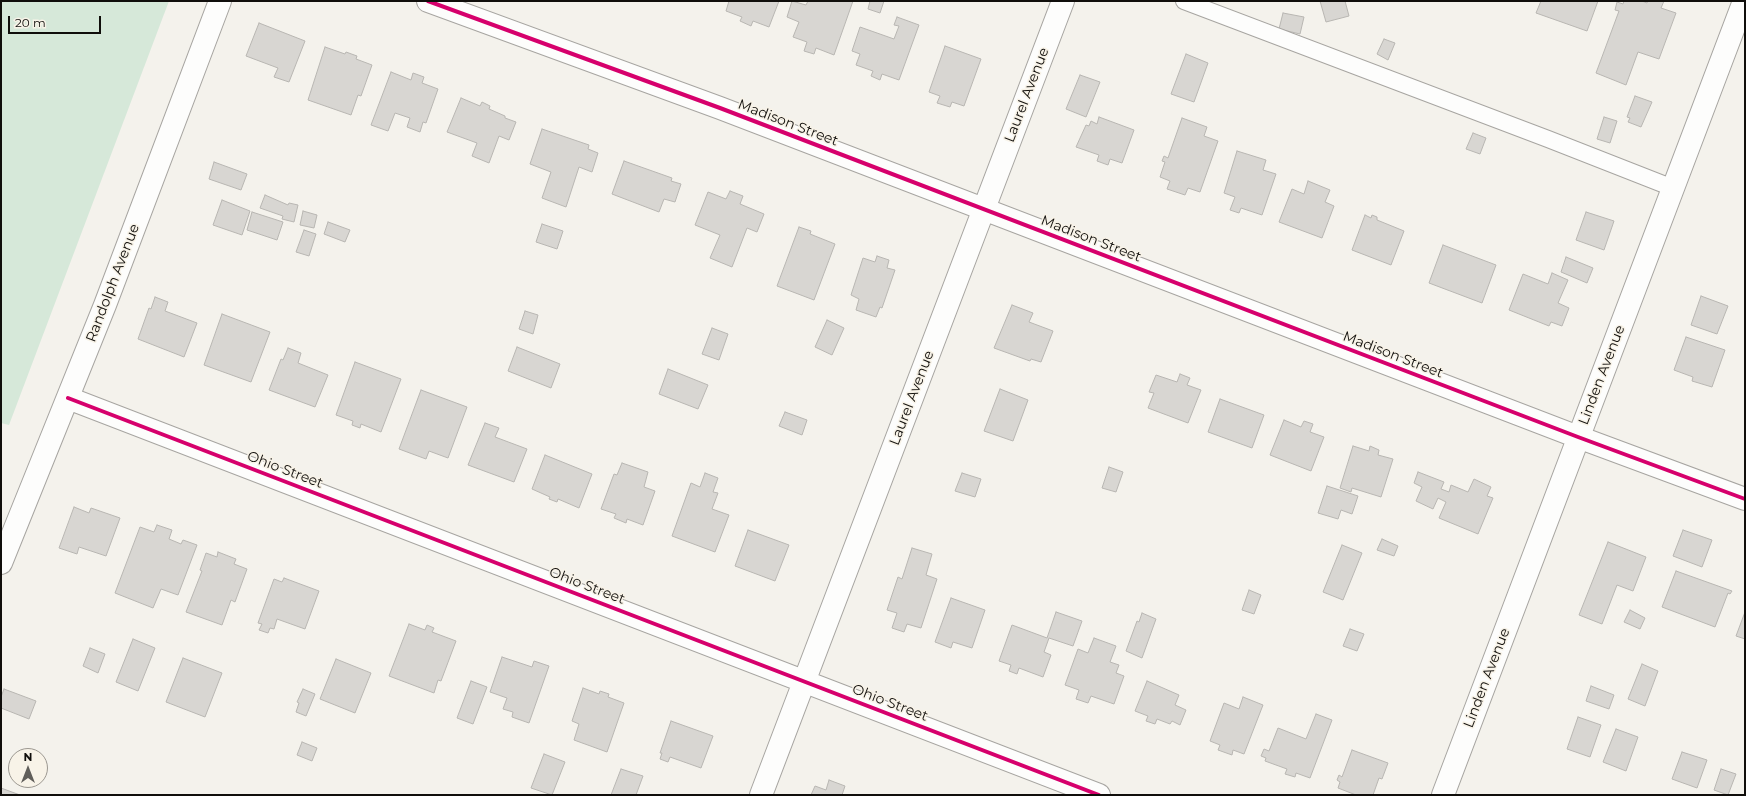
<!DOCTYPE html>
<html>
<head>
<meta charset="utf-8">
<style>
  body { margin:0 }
  #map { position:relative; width:1746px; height:796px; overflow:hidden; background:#f4f2ec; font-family:Montserrat,sans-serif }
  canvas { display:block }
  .frame { position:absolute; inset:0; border:2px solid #100e0b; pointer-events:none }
  .north { position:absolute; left:8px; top:748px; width:40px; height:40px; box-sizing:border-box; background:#f8f3e8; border:1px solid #9b9790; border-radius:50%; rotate:0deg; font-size:11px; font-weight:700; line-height:16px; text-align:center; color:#100e0b }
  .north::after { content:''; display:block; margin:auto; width:14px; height:18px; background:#605e5a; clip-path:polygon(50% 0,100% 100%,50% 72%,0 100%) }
  .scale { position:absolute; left:8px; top:16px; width:93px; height:18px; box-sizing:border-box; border:2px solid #100e0b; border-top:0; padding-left:5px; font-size:12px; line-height:14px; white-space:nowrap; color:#100e0b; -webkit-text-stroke:3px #f8f3e8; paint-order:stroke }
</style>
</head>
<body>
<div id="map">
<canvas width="1746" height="796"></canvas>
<div class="frame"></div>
<div class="north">N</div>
<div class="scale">20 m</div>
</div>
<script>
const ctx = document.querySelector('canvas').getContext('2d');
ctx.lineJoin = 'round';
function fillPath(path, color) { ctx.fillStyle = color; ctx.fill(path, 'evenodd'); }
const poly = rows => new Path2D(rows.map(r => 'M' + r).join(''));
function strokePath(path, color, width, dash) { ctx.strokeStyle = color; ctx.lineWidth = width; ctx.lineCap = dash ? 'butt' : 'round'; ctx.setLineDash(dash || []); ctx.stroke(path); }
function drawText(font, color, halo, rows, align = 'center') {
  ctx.font = font + ' Montserrat,sans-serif'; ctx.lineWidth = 3; ctx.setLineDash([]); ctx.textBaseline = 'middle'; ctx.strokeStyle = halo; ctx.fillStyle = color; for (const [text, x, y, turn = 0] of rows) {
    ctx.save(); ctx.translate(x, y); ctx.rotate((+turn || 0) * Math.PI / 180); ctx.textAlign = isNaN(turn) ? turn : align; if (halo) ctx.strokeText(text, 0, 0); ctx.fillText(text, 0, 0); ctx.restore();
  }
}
fillPath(poly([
  [1,1,169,1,9,425,1,423]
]), '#d6e8d9');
const building = poly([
  [729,1,779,1,769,27,753,21,751,26,740,21,742,17,726,11,729,1],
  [792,1,806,5,808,1,853,1,834,55,816,48,814,54,804,51,807,42,793,37,799,22,787,17,792,1],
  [870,1,884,1,880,13,868,9,870,1],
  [1320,1,1345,1,1349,16,1326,22,1320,1],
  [1541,1,1598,1,1587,31,1536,13,1541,1],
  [1624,1,1642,1,1647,3,1648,1,1664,1,1661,8,1676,13,1659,59,1638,52,1626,85,1596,73,1619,11,1615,10,1617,2,1623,4,1624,1],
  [1283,13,1304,17,1300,34,1279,29,1283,13],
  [897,17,919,25,899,80,882,74,880,80,871,76,873,71,856,65,860,54,852,51,860,27,894,39,899,26,894,25,897,17],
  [259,23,305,41,289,82,274,77,278,68,246,56,259,23],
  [1384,39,1395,43,1388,60,1377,54,1384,39],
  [945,46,981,59,964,106,952,102,950,107,937,103,940,96,929,92,945,46],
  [325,47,345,54,346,52,357,56,356,59,372,65,361,96,358,95,351,115,308,100,325,47],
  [1186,54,1208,63,1194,102,1171,94,1186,54],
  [391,72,411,80,413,73,424,77,422,83,438,89,426,123,423,122,420,132,407,127,410,118,395,113,388,131,371,125,391,72],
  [1080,75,1100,82,1086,117,1066,109,1080,75],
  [1635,96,1652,102,1641,127,1628,122,1630,118,1627,117,1635,96],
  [461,98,480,106,482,102,490,106,489,109,505,116,505,118,516,122,509,140,499,136,489,163,472,156,477,143,447,132,461,98],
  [1099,117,1134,130,1122,163,1110,159,1108,165,1097,161,1099,155,1076,147,1086,125,1089,126,1091,121,1097,124,1099,117],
  [1604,117,1617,121,1610,143,1597,139,1604,117],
  [1182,118,1207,127,1204,136,1218,141,1200,192,1188,188,1185,195,1167,189,1170,181,1160,177,1165,162,1162,161,1164,156,1168,158,1182,118],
  [542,129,589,145,588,149,598,153,592,172,579,167,566,207,542,198,551,172,530,164,542,129],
  [1473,133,1486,138,1480,154,1466,149,1473,133],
  [1237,151,1266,160,1263,170,1276,174,1262,215,1241,208,1239,213,1230,210,1235,197,1224,193,1237,151],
  [624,161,672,178,671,181,681,184,675,202,664,199,659,212,612,194,624,161],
  [214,162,247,174,241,190,209,179,214,162],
  [1308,181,1330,190,1325,202,1334,206,1322,238,1279,222,1292,189,1304,194,1308,181],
  [730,191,743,196,740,204,764,214,757,232,747,228,732,267,710,258,720,235,695,225,708,192,726,199,730,191],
  [265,195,288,205,289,203,298,205,294,222,282,219,283,216,260,208,265,195],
  [222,200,250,211,242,235,213,225,222,200],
  [303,211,317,215,314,228,300,225,303,211],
  [252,212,283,222,277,240,247,230,252,212],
  [1586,212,1614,221,1604,250,1576,240,1586,212],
  [1365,215,1371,218,1372,215,1377,217,1377,220,1404,231,1391,265,1352,250,1365,215],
  [328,222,350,230,345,242,324,234,328,222],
  [542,224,563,231,557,249,536,242,542,224],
  [799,227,811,231,810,234,835,244,814,300,777,286,799,227],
  [304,230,316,234,309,256,296,252,304,230],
  [1443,245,1496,265,1482,303,1429,283,1443,245],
  [877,256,889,260,887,268,895,270,882,308,880,307,876,317,856,310,859,299,851,295,863,258,875,262,877,256],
  [1566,257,1593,268,1587,283,1561,272,1566,257],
  [1552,273,1568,280,1558,303,1569,308,1562,326,1551,322,1549,326,1509,310,1523,274,1548,284,1552,273],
  [1701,296,1728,306,1717,334,1691,325,1701,296],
  [155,297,168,302,165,311,197,323,184,357,138,339,149,308,151,309,155,297],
  [1012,305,1033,313,1029,322,1053,331,1041,362,1031,359,1030,361,994,348,1012,305],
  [525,311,538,315,533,334,519,329,525,311],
  [222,314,270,332,251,382,204,365,222,314],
  [827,320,844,328,832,355,815,347,827,320],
  [712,328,728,334,719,360,702,354,712,328],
  [1686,337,1725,350,1712,387,1692,381,1693,377,1674,370,1686,337],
  [517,347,560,364,551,388,508,371,517,347],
  [288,348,301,353,298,363,328,375,315,407,269,390,281,359,283,360,288,348],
  [355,362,401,379,381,432,361,424,360,428,352,425,353,421,336,415,355,362],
  [668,369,708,385,698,409,659,394,668,369],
  [1180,374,1190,378,1187,385,1201,390,1188,423,1148,408,1154,393,1149,392,1156,375,1177,382,1180,374],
  [1000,389,1028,400,1013,441,984,431,1000,389],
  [421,390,467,407,448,458,429,451,426,459,399,449,421,390],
  [1220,399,1264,415,1252,448,1208,432,1220,399],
  [785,412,807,420,802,435,779,426,785,412],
  [1284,420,1301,427,1304,421,1313,424,1310,432,1324,437,1311,471,1270,455,1284,420],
  [485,423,499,428,495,437,527,449,514,482,468,465,485,423],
  [1353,446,1369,451,1370,446,1379,450,1378,455,1393,459,1381,497,1352,488,1351,492,1340,488,1353,446],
  [545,455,592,474,579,508,558,499,557,502,549,499,550,497,532,489,545,455],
  [622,463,648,472,644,487,655,491,643,525,627,519,626,523,614,518,616,514,601,509,614,474,617,475,622,463],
  [1109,467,1123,472,1116,492,1102,488,1109,467],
  [1418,472,1444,482,1441,489,1449,492,1451,485,1468,492,1474,479,1491,487,1487,496,1493,498,1478,534,1439,518,1446,502,1438,498,1433,509,1416,501,1422,487,1414,483,1418,472],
  [705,473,718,478,713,492,718,493,712,509,729,515,715,552,672,536,691,483,700,487,705,473],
  [962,473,981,479,975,497,955,491,962,473],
  [1327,486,1358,496,1352,514,1341,510,1338,519,1318,513,1327,486],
  [74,507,89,513,91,508,120,518,106,556,79,547,77,554,59,548,74,507],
  [157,525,172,530,169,539,181,544,183,540,197,545,178,595,161,589,153,608,115,593,140,527,154,532,157,525],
  [748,530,789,545,775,581,735,566,748,530],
  [1683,530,1712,540,1702,567,1673,556,1683,530],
  [1382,539,1398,546,1394,556,1377,550,1382,539],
  [1608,542,1646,557,1633,591,1617,585,1602,624,1579,615,1608,542],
  [1342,545,1362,553,1343,600,1323,592,1342,545],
  [912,548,932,554,926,575,937,579,921,628,907,624,904,632,892,628,897,613,887,610,898,577,902,579,912,548],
  [218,552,236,559,234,564,247,569,235,602,231,600,222,625,186,612,202,571,200,570,206,553,217,557,218,552],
  [1676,571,1732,591,1730,594,1728,593,1715,627,1662,607,1676,571],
  [284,578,319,591,305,629,277,619,274,629,270,628,268,633,259,630,262,624,258,623,274,579,282,582,284,578],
  [1249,590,1261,595,1254,614,1242,610,1249,590],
  [951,598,985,610,972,648,953,642,951,648,935,642,951,598],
  [1630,610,1645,618,1640,629,1624,622,1630,610],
  [1056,612,1082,621,1073,646,1049,638,1044,652,1051,655,1043,677,1019,668,1017,674,1009,671,1011,665,999,661,1012,625,1047,638,1056,612],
  [1745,612,1745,639,1736,636,1745,612],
  [1142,613,1156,619,1142,658,1126,651,1137,621,1139,622,1142,613],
  [409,624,425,630,427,625,434,628,432,632,456,641,441,681,438,680,434,693,389,676,409,624],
  [1350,629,1364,634,1357,651,1343,646,1350,629],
  [1094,638,1116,646,1110,662,1119,665,1116,673,1124,676,1114,704,1091,696,1088,703,1076,699,1079,690,1065,685,1078,649,1088,653,1094,638],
  [133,639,155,648,138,691,116,682,133,639],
  [90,648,105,654,98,673,83,666,90,648],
  [502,657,532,667,534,661,549,666,529,723,512,717,513,712,503,709,507,698,490,692,502,657],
  [183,658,222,673,205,717,166,702,183,658],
  [336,659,371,673,355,713,320,699,336,659],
  [1642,664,1658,671,1645,706,1628,699,1642,664],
  [471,681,487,687,473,724,457,718,471,681],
  [1147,681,1179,695,1175,705,1186,710,1180,725,1172,721,1170,724,1157,719,1155,724,1146,721,1148,716,1135,711,1147,681],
  [1591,686,1614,695,1609,709,1586,701,1591,686],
  [583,688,599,694,600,691,609,694,608,697,624,703,607,752,574,740,579,724,572,721,583,688],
  [4,689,36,701,29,719,1,708,1,697,4,689],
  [303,689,315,694,306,716,296,712,299,703,297,702,303,689],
  [1243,697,1263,705,1244,754,1233,750,1232,755,1218,750,1220,745,1210,741,1224,703,1239,709,1243,697],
  [1316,714,1332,720,1310,778,1296,773,1295,777,1285,774,1287,769,1265,761,1266,758,1261,756,1264,749,1269,751,1278,728,1306,739,1316,714],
  [1578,717,1601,725,1590,757,1567,749,1578,717],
  [671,721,713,736,701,768,670,757,668,762,660,759,662,753,660,753,671,721],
  [1616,729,1638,737,1626,771,1603,762,1616,729],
  [302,742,317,748,312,761,297,755,302,742],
  [1352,750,1388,763,1382,779,1379,778,1373,795,1356,795,1338,788,1340,782,1337,780,1339,775,1342,777,1352,750],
  [1682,752,1707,760,1697,788,1672,779,1682,752],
  [544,754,565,762,552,795,531,788,544,754],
  [621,769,643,776,636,795,611,795,621,769],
  [1721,769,1736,774,1728,795,1714,790,1721,769],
  [829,780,845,786,842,795,811,795,815,786,826,790,829,780],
  [1,788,20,795,1,795,1,788]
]);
fillPath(building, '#d8d6d2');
strokePath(building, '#b8b6b2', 1);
const service = poly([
  [1184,1,1548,139,1673,188]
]);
const minor = poly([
  [428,1,720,108,1578,437,1745,499],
  [68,398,1099,795],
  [1,563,105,305,220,1],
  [761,795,1063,1],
  [1443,795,1744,1]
]);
strokePath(service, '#a7a5a1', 18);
strokePath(minor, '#a7a5a1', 24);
strokePath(service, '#fdfdfc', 16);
strokePath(minor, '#fdfdfc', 22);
strokePath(poly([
  [428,1,720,108,1578,437,1745,499],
  [68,398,1099,795]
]), '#d6006c', 4);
drawText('14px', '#100e0b', '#f8f3e8', [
  ["Laurel Avenue",1027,95,-69],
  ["Madison Street",788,123,21],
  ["Madison Street",1091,239,21],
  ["Randolph Avenue",113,283,-69],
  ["Madison Street",1393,355,21],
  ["Linden Avenue",1602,375,-69],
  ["Laurel Avenue",912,398,-69],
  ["Ohio Street",285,470,21],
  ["Ohio Street",587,586,21],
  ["Linden Avenue",1487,678,-69],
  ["Ohio Street",890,703,21]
]);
</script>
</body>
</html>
